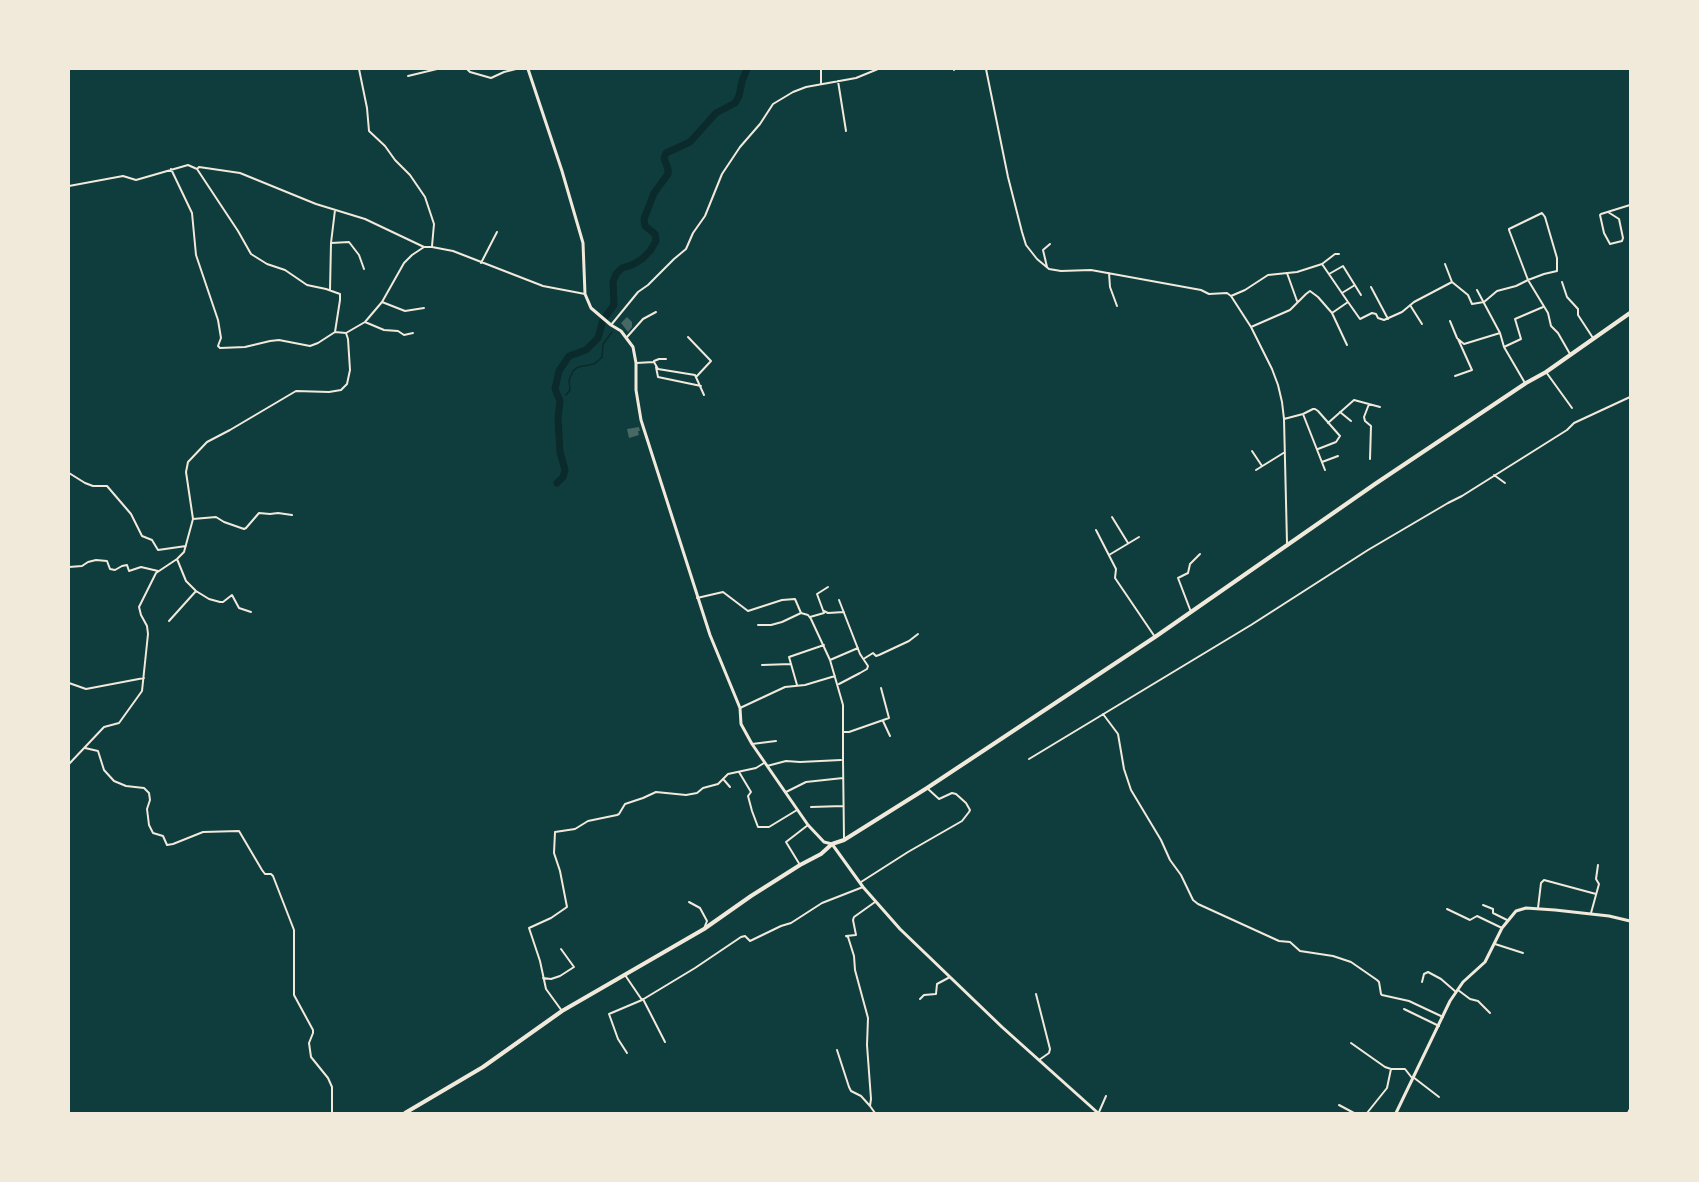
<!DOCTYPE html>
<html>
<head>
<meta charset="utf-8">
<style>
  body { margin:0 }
  #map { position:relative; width:1699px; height:1182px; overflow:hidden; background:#0f3d3e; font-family:Poppins,sans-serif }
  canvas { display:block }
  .frame { position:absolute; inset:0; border:70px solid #f1e9da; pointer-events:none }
</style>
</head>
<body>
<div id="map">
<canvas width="1699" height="1182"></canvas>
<div class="frame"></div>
</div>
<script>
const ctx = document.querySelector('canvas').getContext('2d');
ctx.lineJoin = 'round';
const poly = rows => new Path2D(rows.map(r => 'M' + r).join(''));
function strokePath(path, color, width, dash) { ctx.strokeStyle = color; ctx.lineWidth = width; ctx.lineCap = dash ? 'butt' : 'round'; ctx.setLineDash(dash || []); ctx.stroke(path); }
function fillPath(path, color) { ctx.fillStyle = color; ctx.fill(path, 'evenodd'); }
strokePath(poly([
  [566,395,570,390,569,380,573,371,578,367,594,364,599,360,602,357,603,344,612,332]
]), '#0a2a2b', 1.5);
strokePath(poly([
  [557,483,563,477,565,470,560,452,558,418,560,401,555,389,559,371,569,356,586,350,598,338,603,320,614,305,613,282,616,274,622,268,632,265,642,259,650,251,656,241,655,234,645,226,644,219,654,193,668,174,668,169,664,158,666,153,690,142,716,113,735,103,739,96,742,81,747,69]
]), '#0a2a2b', 7);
fillPath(poly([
  [627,317,632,322,632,327,628,332,621,323],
  [639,427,640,431,638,431,639,435,629,438,627,429]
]), '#486865');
strokePath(poly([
  [359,69,367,108,369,131,385,146,395,160,410,175,425,197,434,224,432,246],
  [467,69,470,72,491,78,504,72,516,69],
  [821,69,821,84],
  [954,69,954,70],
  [986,69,1008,177,1022,232,1026,245,1037,259,1049,269,1061,271,1091,270,1201,290,1209,294,1227,293,1231,296,1251,327,1272,369,1278,385,1282,402,1284,419,1287,543],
  [408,76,437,69],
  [838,81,846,131],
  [171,169,192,213,196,255,218,320,221,338,218,346,220,348,245,347,270,341,279,340,310,346,318,343,335,332,346,333],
  [197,169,238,231,251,254,267,264,285,270,307,285,326,289,340,294,340,300,335,332],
  [69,186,123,176,136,180,188,165,197,169,199,167,240,173,316,204,365,219,424,247,432,247,453,251,543,286,585,294],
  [1608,212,1619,219,1623,238,1622,241,1610,244,1604,233,1600,215,1601,214,1630,205],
  [331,243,349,242,359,255,364,269],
  [481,263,497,232],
  [1322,264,1348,302],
  [1445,264,1452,282],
  [1047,267,1043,250,1050,244],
  [1109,273,1110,287,1117,306],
  [1287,273,1297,301],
  [1329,274,1343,266,1361,295],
  [1562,282,1567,297,1578,309,1578,315,1593,338],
  [1371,287,1388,319],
  [330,290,331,243,335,210],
  [1477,290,1500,333,1504,347,1525,383],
  [1342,293,1355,285],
  [1231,296,1245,290,1268,275,1297,272,1322,264,1335,254,1339,254],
  [382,302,405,311,424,308],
  [1410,305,1422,324],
  [1332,313,1347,345],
  [1450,321,1457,338],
  [365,322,384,330,398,331,404,335,413,333],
  [611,325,638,292,648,285,674,259,686,249,693,233,705,216,722,174,740,147,760,124,773,104,793,92,806,87,856,78,878,69],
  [1251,327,1290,310,1306,294,1310,291,1318,297,1332,313,1348,302,1360,319,1372,313,1376,314,1378,318,1384,320,1402,312,1414,302,1452,282,1468,295,1472,304,1484,302,1497,291,1516,286,1528,280,1544,274,1557,271,1557,258,1545,217,1542,213,1509,229,1509,230,1528,280,1548,313,1551,326,1558,333,1570,354],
  [627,337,643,319,656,312],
  [688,337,711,361,697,376],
  [1504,347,1521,339,1515,319,1543,307],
  [654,361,659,359,666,359],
  [636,363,654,362,658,369,695,375,704,395],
  [656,367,658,377,701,386],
  [1546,372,1572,408],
  [1455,376,1472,370,1458,339,1464,344,1500,333],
  [1369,404,1364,417,1365,421,1371,426,1370,459],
  [1340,412,1351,421],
  [1303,414,1325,470],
  [1284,419,1303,414,1313,409,1315,409,1318,411,1340,436,1336,442,1318,449],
  [1328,423,1354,400,1380,407],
  [1252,451,1262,466],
  [1322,462,1338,456],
  [1256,470,1285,452],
  [69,473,85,483,93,486,107,486,131,514,142,536,152,540,158,550,186,546],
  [1494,475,1505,483],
  [1112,517,1128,543],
  [193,519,216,517,224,522,244,529,246,528,259,513,270,514,278,513,292,515],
  [1096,530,1116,569,1115,578,1155,637],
  [1109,555,1139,537],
  [177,559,186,581,196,591,209,599,220,602,223,602,232,595,239,608,251,612],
  [69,567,82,566,88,562,96,560,107,561,110,569,115,570,122,566,127,565,129,571,141,567,158,571],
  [697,598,723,592,748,611,782,600,795,599,801,613,808,615,811,619,830,660,843,705,843,760,844,838],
  [824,611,828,613,844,612],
  [1191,612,1178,578,1188,573,1190,564,1200,554],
  [810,617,824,613,817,594,828,587],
  [169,621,196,591],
  [758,625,771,625,782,622,801,613],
  [865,658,873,653,876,656,879,655,909,641,918,634],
  [830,660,858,648],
  [762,665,791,664],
  [69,683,86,689,144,678],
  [839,684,860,673,867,669,868,666,860,654,839,600],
  [797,685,789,657,824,645],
  [740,708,785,687,805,685,835,676],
  [1103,714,1118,734,1124,769,1131,790,1161,840,1170,860,1181,875,1193,900,1198,904,1279,941,1290,942,1300,951,1333,956,1351,962,1377,980,1379,982,1381,994,1382,995,1409,1001,1443,1017],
  [883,721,890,736],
  [844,732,849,732,889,718,881,688],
  [752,744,776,741],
  [85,748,98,751,104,770,114,781,126,786,144,788,149,793,150,800,147,809,149,825,153,833,163,836,167,845,173,844,203,832,239,831,262,870,265,874,271,874,273,876,294,930,294,995,313,1030,313,1033,309,1043,311,1057,328,1078,332,1087,332,1113],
  [1029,759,1251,625,1368,550,1448,503,1462,496,1567,430,1574,423,1630,397],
  [69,764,104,727,119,723,142,691,148,634,147,626,141,615,139,607,156,573,177,559,184,552,193,519,186,472,188,462,207,442,230,430,296,391,329,392,341,390,347,384,350,370,348,339,346,333,365,322,382,302,404,263,412,255,424,247],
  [767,766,786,761,800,762,841,760],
  [739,772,751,792,748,796,752,811,758,827,769,827,797,810],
  [724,780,730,787],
  [786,792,806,782,843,778],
  [811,807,843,806],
  [800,865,786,842,808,825],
  [861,882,908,852,962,821,969,812,970,810,966,803,956,794,952,793,939,799,927,788],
  [689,902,700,908,707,921,705,926],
  [875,902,854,917,853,920,856,935,846,936,848,937,854,956,855,970,868,1018,867,1045,871,1099,870,1106,875,1113],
  [1483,905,1493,909,1493,913,1507,920],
  [1538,908,1541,883,1544,880,1596,894],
  [1447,909,1470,920,1477,916,1502,928],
  [1591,913,1599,884,1596,879,1598,865],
  [1495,944,1523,953],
  [625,975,642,1000],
  [543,978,551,979,560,976,574,967,561,949],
  [1422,982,1424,974,1428,972,1441,979,1456,992],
  [1458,990,1470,999,1478,1001,1490,1013],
  [1036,994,1050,1049,1049,1053,1039,1060],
  [643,999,665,1042],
  [920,999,924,995,936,994,937,984,950,977],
  [1404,1009,1439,1026],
  [562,1011,546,989,540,961,529,928,551,918,567,907,560,871,554,853,555,832,575,829,588,821,617,815,619,814,625,804,643,798,656,792,686,795,697,793,703,788,718,784,728,774,756,768,764,763],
  [1351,1043,1385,1067,1391,1069,1405,1069,1412,1078],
  [837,1050,849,1087,851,1091,861,1096,870,1106],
  [627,1053,618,1039,609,1014,642,1000,695,968,741,937,745,936,750,941,781,926,791,923,822,903,863,887],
  [1413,1077,1439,1097],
  [1339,1105,1354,1113],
  [1099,1112,1106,1096],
  [1367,1113,1387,1088,1391,1069],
  [1628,1113,1630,1109]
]), '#f1e9da', 2);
strokePath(poly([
  [528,69,562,171,583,243,585,294,591,308,611,325,621,331,633,347,636,363,636,390,641,420,710,635,740,708,741,724,752,744,808,825,824,842,832,844,863,887,900,929,1002,1027,1098,1113],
  [1396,1113,1450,1001,1463,982,1485,962,1502,928,1516,911,1526,908,1555,910,1609,916,1630,921]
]), '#f1e9da', 3);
strokePath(poly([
  [405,1113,483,1067,562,1011,704,929,751,896,800,865,821,854,832,844,844,840,927,788,1155,637,1375,484,1526,383,1546,372,1630,313]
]), '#f1e9da', 4);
</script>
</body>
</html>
